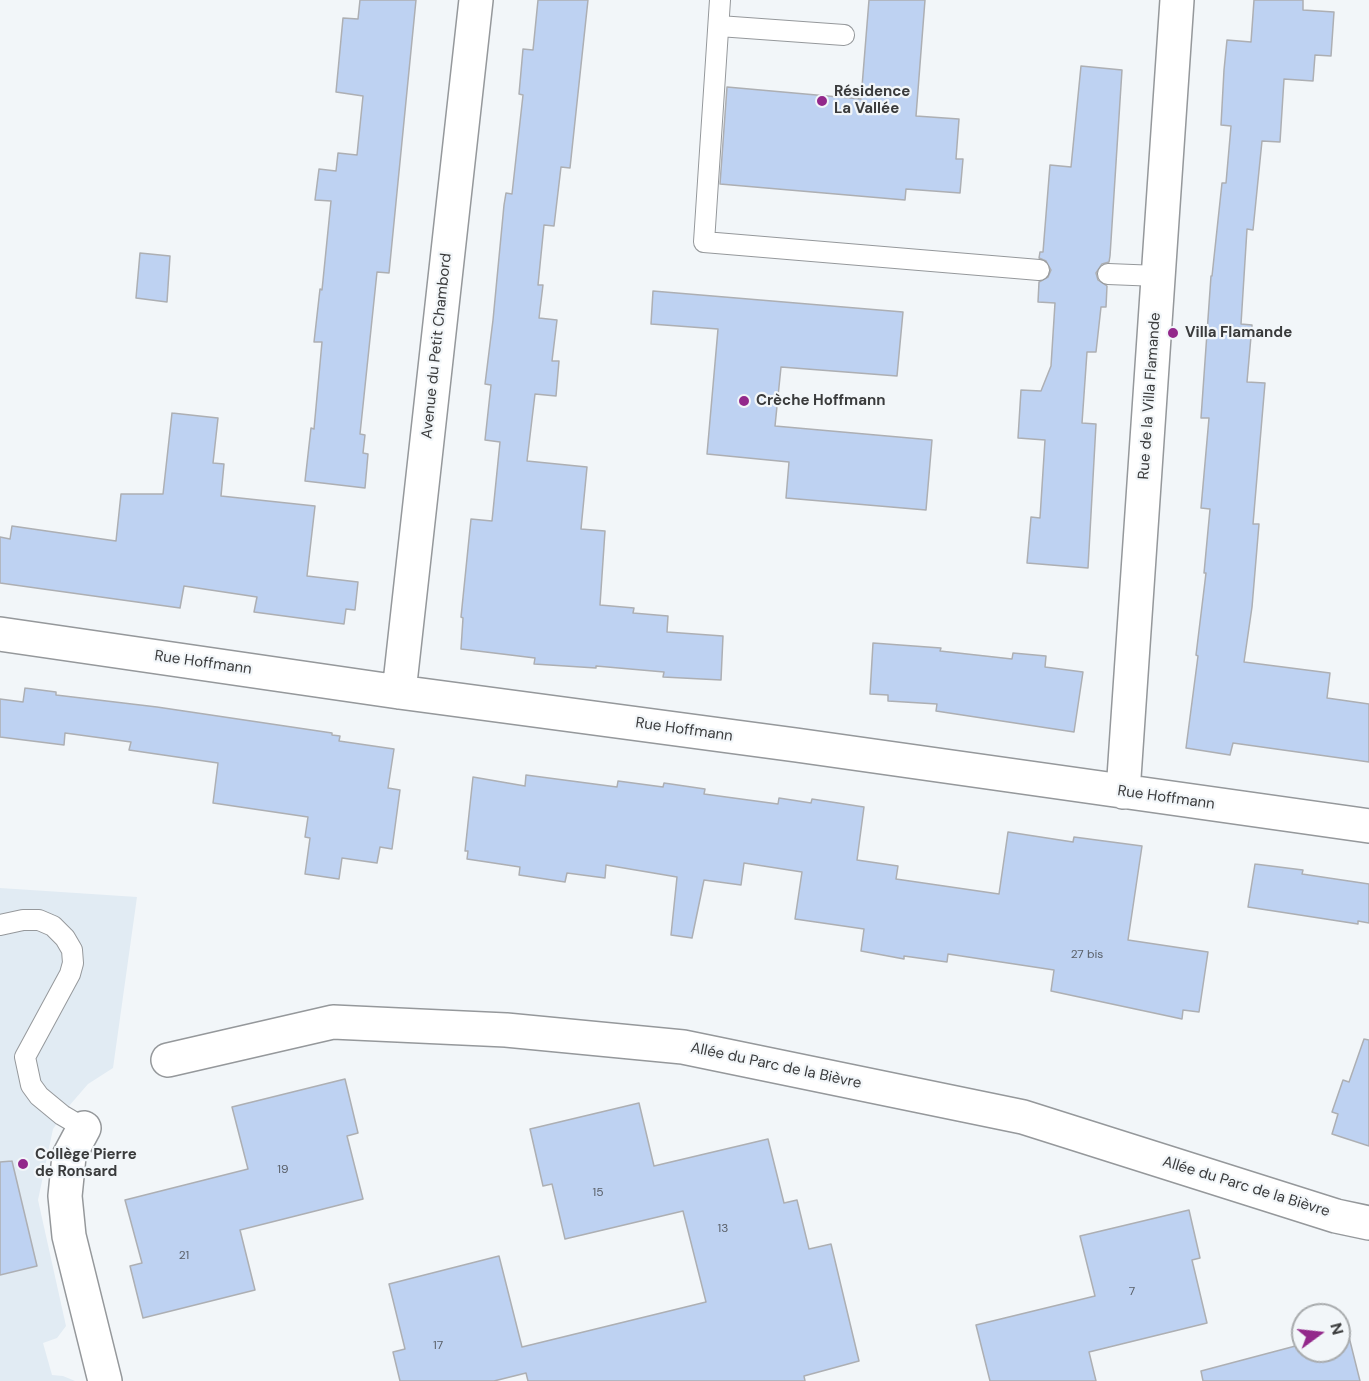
<!DOCTYPE html>
<html>
<head>
<meta charset="utf-8">
<style>
  body { margin:0 }
  #map { position:relative; width:1369px; height:1381px; overflow:hidden; background:#f2f6f9; font-family:"DM Sans",sans-serif }
  canvas { display:block }
  .north { position:absolute; left:1291px; top:1303px; width:60px; height:60px; box-sizing:border-box; background:#f2f6f9; border:2px solid #a8abad; border-radius:50%; rotate:75deg; font-size:16px; font-weight:700; line-height:24px; text-align:center; color:#3a3b3c }
  .north::after { content:''; display:block; margin:auto; width:21px; height:27px; background:#93288b; clip-path:polygon(50% 0,100% 100%,50% 72%,0 100%) }
</style>
</head>
<body>
<div id="map">
<canvas width="1369" height="1381"></canvas>
<div class="north">N</div>
</div>
<script>
const ctx = document.querySelector('canvas').getContext('2d');
ctx.lineJoin = 'round';
function fillPath(path, color) { ctx.fillStyle = color; ctx.fill(path, 'evenodd'); }
const poly = rows => new Path2D(rows.map(r => 'M' + r).join(''));
function strokePath(path, color, width, dash) { ctx.strokeStyle = color; ctx.lineWidth = width; ctx.lineCap = dash ? 'butt' : 'round'; ctx.setLineDash(dash || []); ctx.stroke(path); }
function drawText(font, color, halo, rows, align = 'center') {
  ctx.font = font + ' "DM Sans",sans-serif'; ctx.lineWidth = 4.5; ctx.setLineDash([]); ctx.textBaseline = 'middle'; ctx.strokeStyle = halo; ctx.fillStyle = color; for (const [text, x, y, turn = 0] of rows) {
    ctx.save(); ctx.translate(x, y); ctx.rotate((+turn || 0) * Math.PI / 180); ctx.textAlign = isNaN(turn) ? turn : align; if (halo) ctx.strokeText(text, 0, 0); ctx.fillText(text, 0, 0); ctx.restore();
  }
}
fillPath(poly([
  [0,888,137,897,113,1068,88,1084,69,1106,53,1129,38,1200,66,1326,57,1338,43,1343,52,1375,63,1376,75,1381,0,1381]
]), '#e1ebf3');
const building = poly([
  [360,0,416,0,389,273,377,272,360,434,365,435,363,453,368,454,365,488,305,481,311,428,314,429,322,342,314,342,320,289,322,290,331,201,315,200,319,169,336,171,338,153,357,155,363,96,336,92,343,18,358,19,360,0],
  [538,0,588,0,570,168,561,167,554,226,544,225,538,285,543,285,539,318,557,320,552,361,559,361,556,396,535,394,527,461,587,467,581,529,605,531,600,605,634,608,633,613,668,616,667,632,723,636,721,680,663,677,664,672,596,666,596,668,534,664,535,658,461,649,463,618,461,617,471,519,492,521,500,442,485,440,491,385,485,384,493,320,504,205,506,193,512,194,523,95,519,94,523,49,533,50,538,0],
  [869,0,925,0,916,116,959,119,956,159,963,159,960,193,906,189,905,200,720,184,727,87,861,99,869,0],
  [1254,0,1303,0,1303,10,1334,12,1331,56,1315,55,1313,81,1284,79,1280,142,1262,141,1253,230,1247,229,1241,324,1252,325,1247,382,1265,383,1253,524,1259,524,1252,607,1244,662,1330,673,1327,698,1369,704,1369,762,1233,743,1230,755,1186,748,1198,656,1196,655,1206,573,1204,573,1210,509,1201,508,1209,418,1201,418,1211,276,1212,276,1222,183,1226,183,1231,126,1221,125,1224,70,1227,40,1251,42,1254,0],
  [1081,66,1122,70,1110,256,1109,262,1102,264,1096,273,1098,280,1107,286,1106,307,1101,307,1096,352,1087,352,1082,423,1096,424,1088,568,1027,563,1031,517,1040,518,1045,440,1018,438,1021,390,1041,391,1051,366,1055,303,1038,302,1039,282,1048,277,1051,270,1046,261,1039,258,1040,252,1043,252,1050,165,1071,167,1081,66],
  [140,253,170,256,167,302,136,298,140,253],
  [653,291,903,312,897,376,781,367,775,426,932,440,926,510,786,498,789,462,707,454,718,329,651,324,653,291],
  [172,413,218,418,213,463,224,464,221,496,315,506,307,576,358,582,355,610,346,609,344,624,254,612,257,597,184,586,180,608,0,583,0,537,10,539,12,526,116,541,121,494,163,494,172,413],
  [873,643,941,648,940,651,1012,659,1013,653,1046,656,1045,667,1083,672,1074,732,936,711,937,704,888,701,888,695,870,694,873,643],
  [25,688,56,692,56,695,157,707,332,733,332,735,340,736,339,741,394,749,388,788,400,790,392,849,380,847,377,863,342,858,339,879,305,874,310,838,305,837,308,817,213,803,218,763,129,750,131,742,65,733,64,745,0,737,0,699,23,702,25,688],
  [526,775,617,787,618,781,663,787,664,783,705,789,704,794,778,804,779,798,811,803,812,799,864,807,857,860,898,866,896,879,999,894,1008,832,1073,842,1074,837,1142,846,1128,940,1208,952,1199,1012,1183,1010,1182,1019,1051,991,1054,970,948,954,947,962,904,956,904,959,861,951,864,929,795,919,802,872,744,863,741,885,704,880,692,938,671,935,677,877,606,865,605,878,567,873,565,882,519,875,520,867,467,859,468,851,465,851,473,777,525,786,526,775],
  [1255,864,1303,870,1302,874,1369,884,1369,923,1358,921,1358,924,1248,907,1255,864],
  [1364,1039,1369,1040,1369,1146,1332,1134,1338,1114,1332,1112,1343,1080,1349,1082,1364,1039],
  [345,1079,358,1133,347,1136,363,1199,240,1230,255,1290,143,1318,130,1266,142,1263,125,1200,248,1169,232,1107,345,1079],
  [639,1103,654,1166,768,1139,784,1203,797,1200,809,1249,831,1244,859,1361,804,1376,805,1381,528,1381,526,1373,494,1381,400,1381,393,1352,405,1349,389,1284,499,1256,522,1347,706,1302,683,1211,565,1239,552,1184,543,1186,530,1129,639,1103],
  [12,1161,37,1266,0,1275,0,1162,12,1161],
  [1189,1210,1200,1258,1192,1260,1207,1323,1089,1352,1096,1381,990,1381,976,1325,1095,1296,1080,1236,1189,1210],
  [1348,1333,1360,1381,1203,1381,1201,1371,1303,1344,1303,1351,1339,1351,1339,1335,1348,1333]
]);
fillPath(building, '#bed2f2');
strokePath(building, '#adafb3', 1.5);
const service = poly([
  [720,0,704,242,1039,270],
  [719,26,844,35],
  [1108,274,1158,276],
  [0,925,23,920,39,920,53,926,65,938,72,950,73,963,70,974,25,1057,31,1085,39,1096,62,1115,84,1128]
]);
const minor = poly([
  [0,634,399,692,796,745,1369,826],
  [399,692,476,0],
  [1123,792,1177,0],
  [168,1060,333,1022,506,1030,683,1047,1023,1117,1336,1216,1369,1223],
  [84,1128,69,1156,65,1196,69,1236,105,1381]
]);
strokePath(service, '#95989b', 22);
strokePath(minor, '#95989b', 36);
strokePath(service, '#fff', 20);
strokePath(minor, '#fff', 33);
for (const [x, y, r, color] of [
  [822,101,6,"#93288b"],
  [1173,333,6,"#93288b"],
  [744,401,6,"#93288b"],
  [23,1164,6,"#93288b"]
]) { const dot = new Path2D(); dot.arc(x, y, r, 0, 2 * Math.PI); ctx.fillStyle = color; ctx.fill(dot); strokePath(dot, '#f2f6f9', 2); }
drawText('12px', '#5b616a', null, [
  ["27 bis",1087,955],
  ["19",283,1170],
  ["15",598,1193],
  ["13",723,1229],
  ["21",184,1256],
  ["7",1132,1292],
  ["17",438,1346]
]);
drawText('bold 15px', '#3a3b3c', '#f2f6f9', [
  ["Résidence",834,92],
  ["La Vallée",834,109],
  ["Villa Flamande",1185,333],
  ["Crèche Hoffmann",756,401],
  ["Collège Pierre",35,1155],
  ["de Ronsard",35,1172]
], 'left');
drawText('15px', '#3a3b3c', '#f2f6f9', [
  ["Avenue du Petit Chambord",437,346,-84],
  ["Rue de la Villa Flamande",1150,396,-86],
  ["Rue Hoffmann",203,663,8],
  ["Rue Hoffmann",684,730,8],
  ["Rue Hoffmann",1166,798,8],
  ["Allée du Parc de la Bièvre",776,1066,12],
  ["Allée du Parc de la Bièvre",1246,1187,17]
]);
</script>
</body>
</html>
